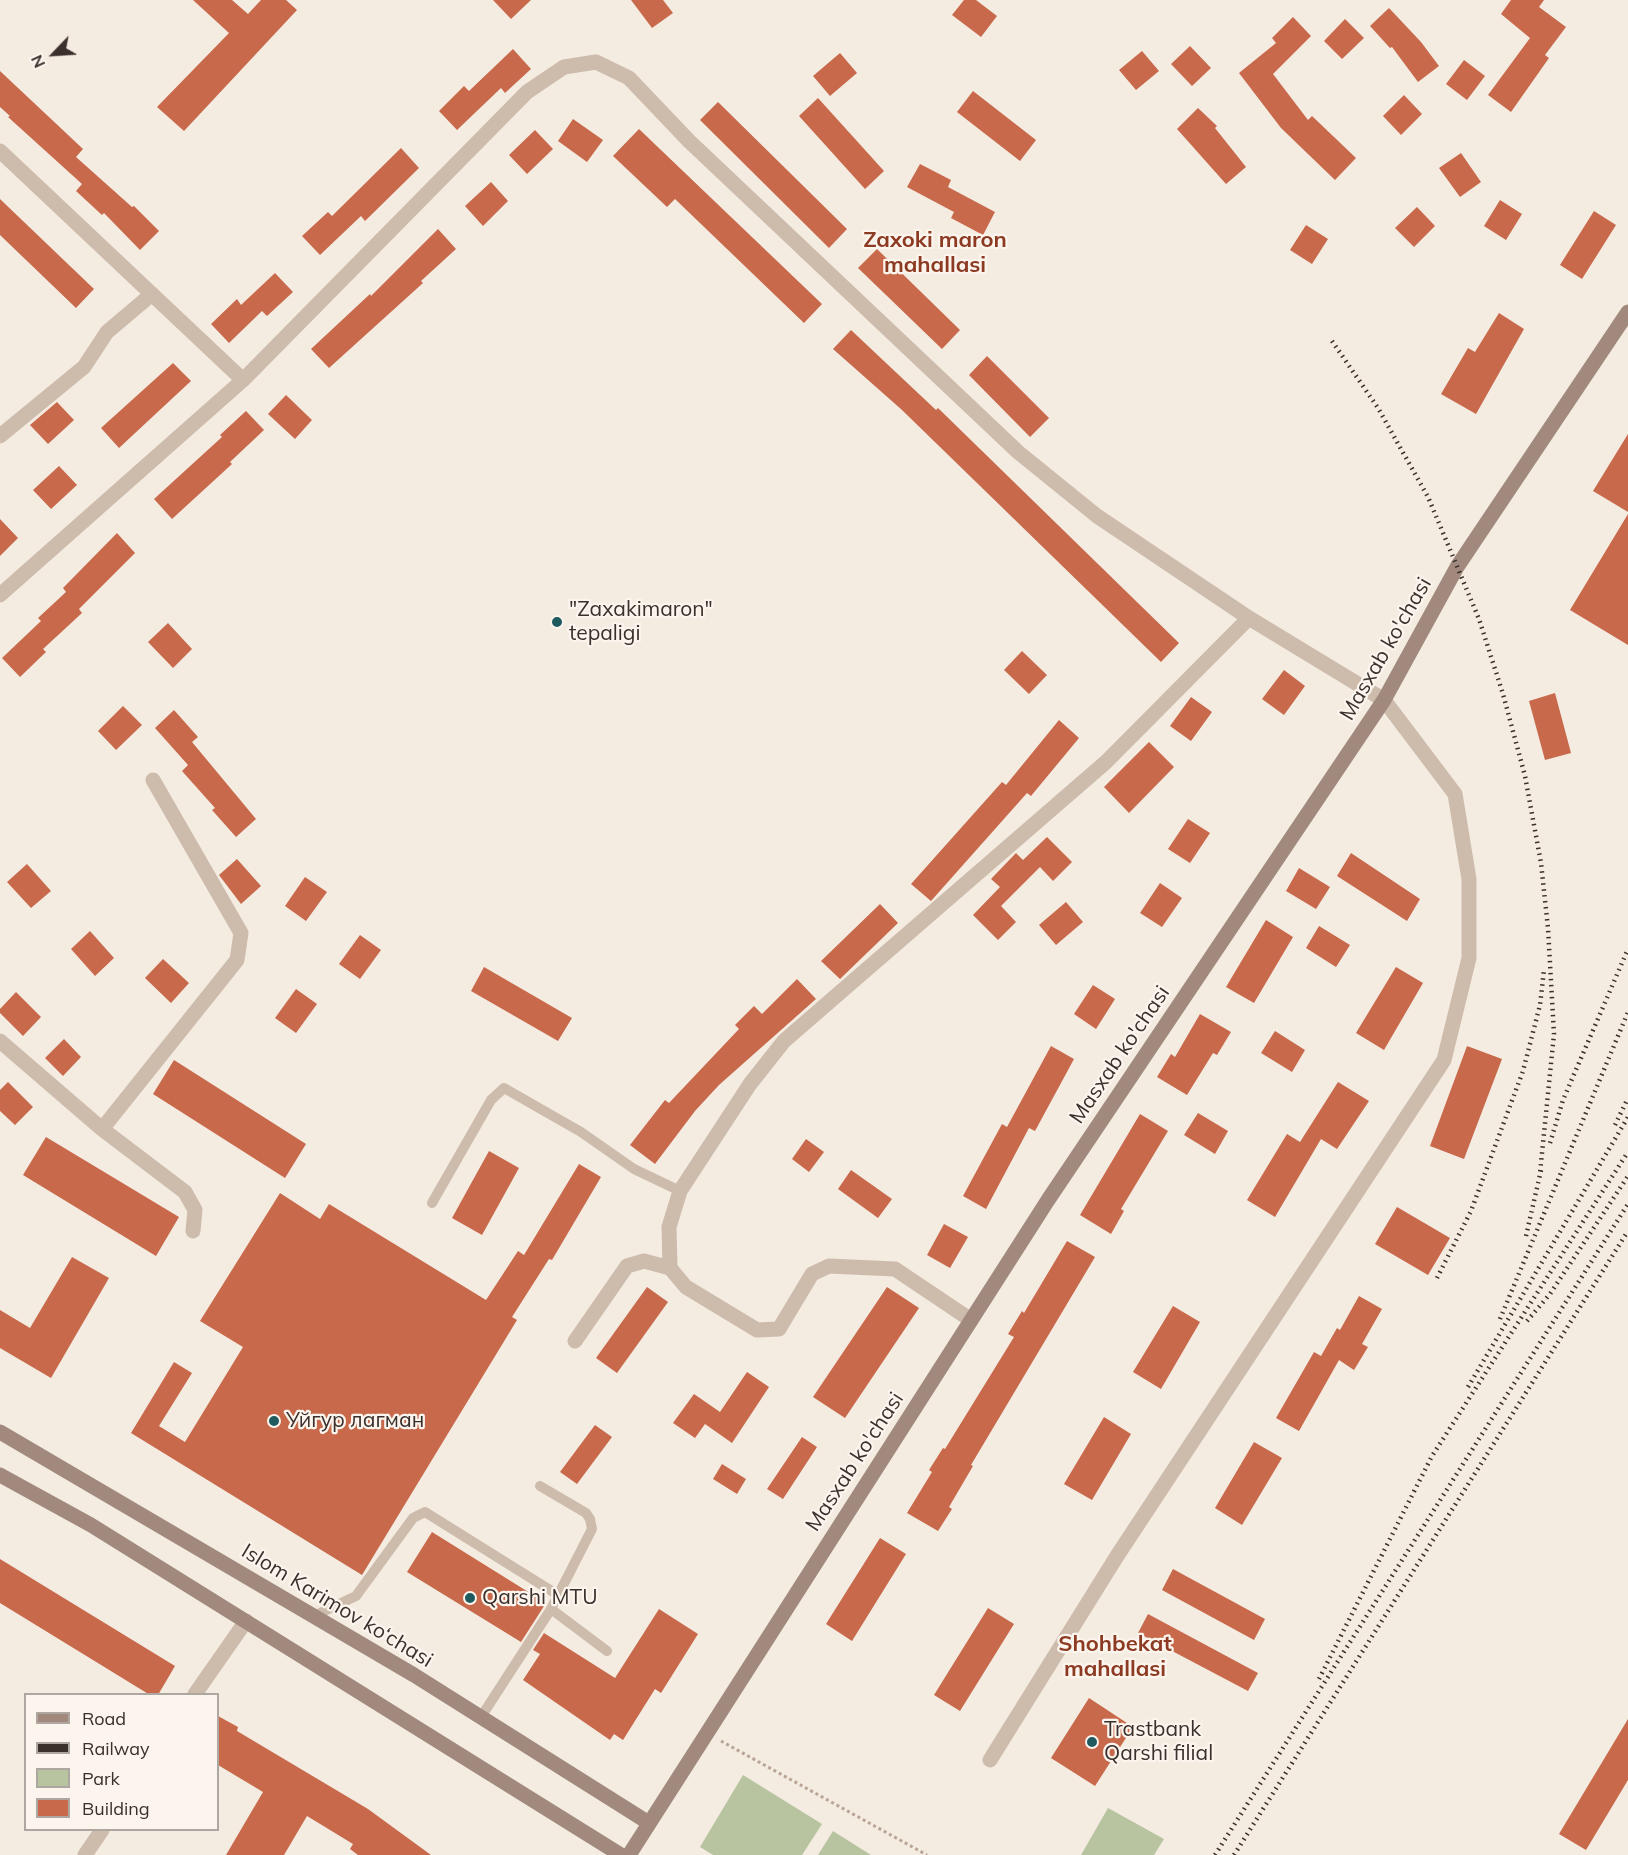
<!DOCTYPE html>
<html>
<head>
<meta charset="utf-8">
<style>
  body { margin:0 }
  #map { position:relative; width:1628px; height:1855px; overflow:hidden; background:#f4ebe1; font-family:Mulish,sans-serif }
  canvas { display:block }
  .legend { position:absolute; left:24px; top:1693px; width:195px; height:138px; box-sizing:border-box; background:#fbf5ee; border:2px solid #aea6a0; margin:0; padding:8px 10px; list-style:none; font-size:18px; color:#3b302b }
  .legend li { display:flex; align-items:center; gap:12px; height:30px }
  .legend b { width:30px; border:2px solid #aea6a0 }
  .north { position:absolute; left:24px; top:24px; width:60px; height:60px; -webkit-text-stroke:4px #fbf5ee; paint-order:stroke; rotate:245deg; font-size:16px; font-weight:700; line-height:24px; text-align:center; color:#3b302b }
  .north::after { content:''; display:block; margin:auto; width:21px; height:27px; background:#3b302b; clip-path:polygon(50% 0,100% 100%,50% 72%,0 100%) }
</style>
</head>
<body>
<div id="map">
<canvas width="1628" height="1855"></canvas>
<ul class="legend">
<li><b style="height:8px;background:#a18a7d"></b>Road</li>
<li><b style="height:8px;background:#3b302b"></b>Railway</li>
<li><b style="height:16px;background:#b8c4a0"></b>Park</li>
<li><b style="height:16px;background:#c8694b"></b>Building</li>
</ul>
<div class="north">N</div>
</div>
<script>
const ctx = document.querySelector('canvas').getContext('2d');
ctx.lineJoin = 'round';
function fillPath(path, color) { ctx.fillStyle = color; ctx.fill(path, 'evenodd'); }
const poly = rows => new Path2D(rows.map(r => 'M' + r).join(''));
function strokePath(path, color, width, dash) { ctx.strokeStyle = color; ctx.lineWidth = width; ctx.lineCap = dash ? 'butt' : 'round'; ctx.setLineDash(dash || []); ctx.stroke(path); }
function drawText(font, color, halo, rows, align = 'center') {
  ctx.font = font + ' Mulish,sans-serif'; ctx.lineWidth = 4.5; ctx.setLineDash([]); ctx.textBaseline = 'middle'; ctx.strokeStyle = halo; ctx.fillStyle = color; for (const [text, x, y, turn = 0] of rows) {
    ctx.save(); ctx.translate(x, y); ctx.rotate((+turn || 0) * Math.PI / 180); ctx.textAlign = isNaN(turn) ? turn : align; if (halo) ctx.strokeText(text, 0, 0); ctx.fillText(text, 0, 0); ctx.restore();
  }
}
fillPath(poly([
  [743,1775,822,1824,802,1855,713,1855,700,1847],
  [1108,1808,1164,1839,1154,1855,1081,1855],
  [833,1831,871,1855,818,1855]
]), '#b8c4a0');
fillPath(poly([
  [193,0,232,0,248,14,261,0,286,0,297,10,184,131,157,107,229,33],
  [493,0,531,0,511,19],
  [631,0,663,0,673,13,652,28],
  [964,0,976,0,997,16,981,37,952,15],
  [1511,0,1544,0,1539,7,1566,27,1545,55,1549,58,1511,112,1488,95,1530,38,1501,14],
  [1389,8,1421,42,1439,66,1418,82,1392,47,1390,48,1370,26],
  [1293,17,1311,36,1273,74,1308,120,1312,116,1356,158,1335,180,1281,128,1239,73,1276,43,1272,38],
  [1345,19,1364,38,1342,59,1324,41],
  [1190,46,1211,68,1192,86,1171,64],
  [513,49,531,69,505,93,501,88,457,130,439,111,464,86,469,91],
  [1142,51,1159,71,1136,90,1119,70],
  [840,53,857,73,830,96,813,76],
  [1464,60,1485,76,1467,100,1446,84],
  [0,71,83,149,76,157,132,207,134,206,159,231,140,250,104,213,102,215,76,191,82,184,8,117,10,116,0,107],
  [973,91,1036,140,1020,161,957,112],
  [1404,95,1422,114,1401,135,1383,116],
  [818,98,884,171,865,189,799,116],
  [718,102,847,229,829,248,700,120],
  [1198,108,1217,126,1215,128,1246,167,1226,184,1177,129],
  [573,119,603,140,587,162,558,141],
  [639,129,822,304,804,323,675,199,667,207,613,156],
  [535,130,553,149,527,174,509,155],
  [401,148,419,168,365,221,361,216,320,255,302,236,328,212,332,216],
  [1461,153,1481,182,1460,197,1439,168],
  [920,164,951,180,948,187,995,212,983,235,951,218,954,212,907,187],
  [491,182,508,201,483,226,465,206],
  [0,199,94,289,76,308,0,235],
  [1500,200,1522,214,1506,240,1484,226],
  [1417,207,1435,226,1414,247,1395,228],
  [1594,211,1616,225,1582,279,1560,265],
  [1306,225,1328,239,1312,264,1290,250],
  [438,229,456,249,421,281,423,283,329,368,311,349,370,294,371,296],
  [877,249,960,330,942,349,858,268],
  [275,273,293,292,267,316,262,311,229,343,211,324,237,299,241,305],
  [1499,313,1524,329,1476,414,1441,394,1468,348,1475,352],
  [851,330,936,410,938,408,1179,643,1161,662,902,410,833,349],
  [987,356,1049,418,1030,437,969,375],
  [173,363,191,381,119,448,101,428],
  [286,395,312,420,295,439,268,414],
  [57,402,74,420,48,444,30,425],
  [246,411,264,430,230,462,232,464,172,519,154,499,222,437,220,435],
  [1628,434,1628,512,1593,491],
  [59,466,77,485,51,509,33,490],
  [1628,514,1628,645,1570,610],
  [0,519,18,538,0,556],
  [117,533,135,553,79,609,82,613,43,649,46,652,20,677,2,658,41,621,38,618,66,592,63,588],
  [168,623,192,649,173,668,148,642],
  [1022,651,1047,675,1029,694,1004,670],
  [1284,670,1305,686,1284,715,1262,699],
  [1555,693,1571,753,1545,760,1529,701],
  [1191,697,1212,712,1191,741,1170,726],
  [123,706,142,725,116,750,98,731],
  [174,710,198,737,192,742,256,819,236,837,212,810,215,808,182,771,188,765,155,728],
  [1059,720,1079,738,1031,796,1027,793,931,901,911,884,1002,782,1006,785],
  [1149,742,1174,767,1129,813,1104,787],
  [1188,819,1210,833,1190,863,1168,849],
  [1047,837,1072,862,1053,881,1040,867,1001,906,1016,922,998,940,973,915,1000,887,991,879,1016,853,1023,860],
  [1351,853,1420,899,1407,921,1337,876],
  [237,859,261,886,241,904,219,875],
  [27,864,51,891,31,908,7,882],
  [1299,868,1330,887,1316,909,1286,891],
  [305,877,327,892,306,921,285,906],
  [1160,883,1182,898,1162,927,1140,913],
  [1066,902,1083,922,1056,945,1039,925],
  [880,904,898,923,840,979,821,961],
  [1266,920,1293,937,1254,1003,1226,987],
  [1319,926,1350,945,1336,967,1306,948],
  [90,931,114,958,95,976,71,949],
  [360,935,381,950,360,979,339,964],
  [163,959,189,983,171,1003,145,978],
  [484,967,572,1018,558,1041,471,991],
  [1396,967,1423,983,1384,1050,1356,1033],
  [797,979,816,999,719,1085,695,1111,655,1164,630,1145,665,1100,669,1103,739,1029,735,1025,754,1006,762,1014],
  [1093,985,1115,999,1096,1029,1074,1014],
  [296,989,317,1004,296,1033,275,1018],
  [16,992,41,1017,23,1036,0,1013,0,1009],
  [1200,1014,1231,1032,1217,1055,1213,1053,1187,1095,1157,1077,1171,1054,1175,1057],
  [1275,1031,1305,1050,1292,1072,1261,1053],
  [64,1039,81,1057,63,1076,45,1058],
  [1051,1046,1074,1059,1035,1131,1029,1128,986,1209,963,1196,1002,1124,1007,1127],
  [1467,1046,1502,1059,1464,1159,1430,1146],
  [174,1060,306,1144,285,1178,153,1094],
  [8,1082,33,1107,15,1125,0,1111,0,1090],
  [1338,1082,1369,1101,1337,1149,1321,1139,1275,1217,1247,1200,1287,1134,1300,1142],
  [1198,1113,1228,1131,1215,1154,1184,1135],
  [1140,1114,1168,1131,1121,1209,1124,1211,1111,1234,1080,1215],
  [46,1137,179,1217,156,1256,23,1175],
  [806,1139,824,1152,809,1172,792,1159],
  [489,1151,519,1168,482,1235,452,1218],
  [579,1164,601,1177,552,1260,549,1259,512,1317,517,1320,362,1575,131,1433,174,1362,192,1373,159,1426,185,1442,243,1347,200,1321,280,1193,320,1219,329,1204,486,1300,518,1251,524,1255],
  [851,1170,892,1199,878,1218,838,1189],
  [1397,1207,1450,1238,1428,1275,1375,1244],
  [944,1224,968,1237,950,1268,927,1255],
  [1067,1241,1095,1257,971,1465,973,1466,949,1507,952,1509,938,1531,907,1513,932,1472,929,1470,943,1448,945,1449,1014,1337,1008,1334,1022,1311,1024,1313],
  [72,1257,109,1278,51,1378,0,1348,0,1310,30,1328],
  [647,1287,668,1302,617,1373,596,1358],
  [887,1287,919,1308,845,1418,813,1397],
  [1359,1296,1382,1309,1362,1344,1368,1347,1354,1370,1339,1360,1299,1431,1276,1418,1314,1352,1321,1356,1337,1328,1340,1330],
  [1173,1306,1200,1322,1161,1389,1133,1372],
  [747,1372,769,1387,732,1443,705,1424,695,1438,673,1423,694,1394,720,1412],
  [1104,1417,1131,1434,1092,1500,1064,1484],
  [595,1425,612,1437,577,1484,560,1472],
  [802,1437,817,1447,783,1499,767,1489],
  [1254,1442,1282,1458,1242,1525,1215,1508],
  [722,1464,746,1479,737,1494,713,1479],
  [432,1532,546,1603,521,1642,407,1572],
  [880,1538,906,1554,852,1641,826,1624],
  [0,1559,175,1666,158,1695,150,1695,0,1603],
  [1173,1569,1265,1619,1254,1640,1162,1590],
  [988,1608,1014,1624,960,1711,934,1695],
  [659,1609,698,1634,661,1693,655,1689,623,1740,614,1734,610,1740,523,1680,540,1654,533,1650,544,1633,615,1678],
  [1148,1614,1258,1673,1248,1691,1138,1633],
  [1089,1698,1133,1727,1095,1786,1051,1758],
  [218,1716,238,1727,237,1731,368,1809,431,1855,358,1855,350,1849,353,1844,307,1816,284,1855,226,1855,263,1792,218,1765],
  [1628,1719,1628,1780,1586,1850,1559,1834]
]), '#c8694b');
strokePath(poly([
  [721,1741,927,1855]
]), '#b9a596', 3, [3, 3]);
strokePath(poly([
  [432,1203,491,1100,504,1088,581,1132,634,1169,680,1191],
  [551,1609,607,1651],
  [314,1616,356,1596,413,1518,425,1512,558,1595],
  [481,1717,551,1609,592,1529,590,1519,586,1513,540,1486]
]), '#cdbbac', 10);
strokePath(poly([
  [0,151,243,380],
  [0,436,84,367,107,332,152,294],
  [0,595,243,380,527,92,564,67,596,62,629,78,689,141,1018,452,1097,516,1249,618,1384,700,1455,794,1469,879,1469,958,1444,1060,1117,1556,990,1760],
  [0,1041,102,1129,185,1192,195,1210,193,1231],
  [102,1129,237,960,241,933,153,780],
  [971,1320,895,1269,829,1266,812,1274,779,1329,757,1330,686,1287,670,1268,669,1227,680,1191,750,1084,784,1041,1106,762,1249,618],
  [575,1341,627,1266,644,1261,670,1268],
  [195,1694,246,1621],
  [85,1855,102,1830]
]), '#cdbbac', 15);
strokePath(poly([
  [0,1432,414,1675,649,1823],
  [0,1475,91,1525,621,1855],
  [629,1855,1048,1200,1384,700,1457,567,1628,312]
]), '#a18a7d', 15);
strokePath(poly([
  [1332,341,1378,408,1428,497,1479,619,1503,694,1525,776,1541,863,1548,928,1554,1034,1540,1173],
  [1615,1125,1628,1098],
  [1550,1143,1563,1100,1628,949],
  [1526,1236,1542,1166],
  [1437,1278,1471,1211,1523,1071,1540,1005,1544,970],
  [1500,1319,1628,1012],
  [1527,1321,1550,1294,1628,1176],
  [1468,1387,1628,1117],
  [1319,1679,1432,1456,1628,1152],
  [1215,1855,1628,1204],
  [1234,1855,1628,1231]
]), '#3b302b', 4.5, [1.5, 4.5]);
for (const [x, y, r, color] of [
  [557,622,6,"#1f5a5e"],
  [274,1421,6,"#1f5a5e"],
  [470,1598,6,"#1f5a5e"],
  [1092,1742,6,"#1f5a5e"]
]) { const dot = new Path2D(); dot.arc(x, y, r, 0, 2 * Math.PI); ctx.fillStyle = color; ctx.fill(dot); strokePath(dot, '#fbf5ee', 2); }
drawText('21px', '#3b302b', '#fbf5ee', [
  ["\"Zaxakimaron\"",569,610],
  ["tepaligi",569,634],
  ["Уйгур лагман",286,1421],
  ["Qarshi MTU",482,1598],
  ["Trastbank",1104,1730],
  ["Qarshi filial",1104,1754]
], 'left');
drawText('21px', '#3b302b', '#fbf5ee', [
  ["Masxab ko'chasi",1386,649,-60],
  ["Masxab ko'chasi",1120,1055,-56],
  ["Masxab ko'chasi",855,1462,-57],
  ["Islom Karimov ko‘chasi",337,1606,31]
]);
drawText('bold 22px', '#8c3b22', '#fbf5ee', [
  ["Zaxoki maron",935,240],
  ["mahallasi",935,265],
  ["Shohbekat",1115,1644],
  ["mahallasi",1115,1669]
]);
</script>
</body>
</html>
